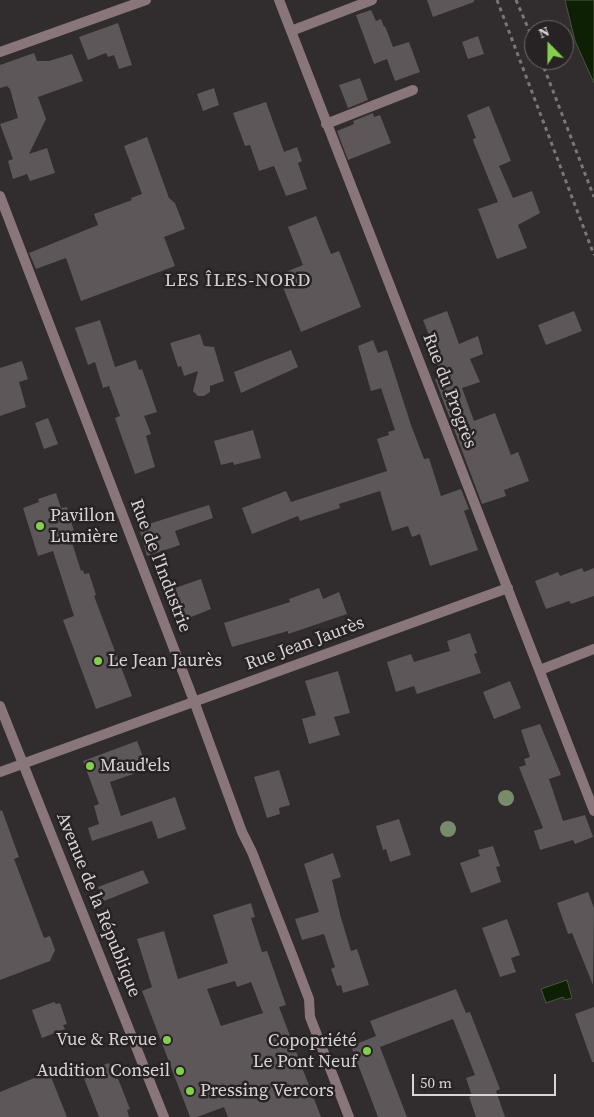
<!DOCTYPE html>
<html>
<head>
<meta charset="utf-8">
<style>
  body { margin:0 }
  #map { position:relative; width:594px; height:1117px; overflow:hidden; background:#312c2d; font-family:"Source Serif 4",serif }
  canvas { display:block }
  .north { position:absolute; left:524px; top:20px; width:50px; height:50px; box-sizing:border-box; background:#272223; border:1px solid #6e6a6b; border-radius:50%; rotate:338deg; font-size:14px; font-weight:700; line-height:20px; text-align:center; color:#d8d5d6 }
  .north::after { content:''; display:block; margin:auto; width:18px; height:22px; background:#84d04e; clip-path:polygon(50% 0,100% 100%,50% 72%,0 100%) }
  .scale { position:absolute; left:412px; top:1074px; width:144px; height:22px; box-sizing:border-box; border:2px solid #d8d5d6; border-top:0; padding-left:6px; font-size:15px; line-height:18px; white-space:nowrap; color:#d8d5d6; -webkit-text-stroke:4px #272223; paint-order:stroke }
</style>
</head>
<body>
<div id="map">
<canvas width="594" height="1117"></canvas>
<div class="north">N</div>
<div class="scale">50 m</div>
</div>
<script>
const ctx = document.querySelector('canvas').getContext('2d');
ctx.lineJoin = 'round';
function fillPath(path, color) { ctx.fillStyle = color; ctx.fill(path, 'evenodd'); }
const poly = rows => new Path2D(rows.map(r => 'M' + r).join(''));
function strokePath(path, color, width, dash) { ctx.strokeStyle = color; ctx.lineWidth = width; ctx.lineCap = dash ? 'butt' : 'round'; ctx.setLineDash(dash || []); ctx.stroke(path); }
function drawText(font, color, halo, rows, align = 'center') {
  ctx.font = font + ' "Source Serif 4",serif'; ctx.lineWidth = 5; ctx.setLineDash([]); ctx.textBaseline = 'middle'; ctx.strokeStyle = halo; ctx.fillStyle = color; for (const [text, x, y, turn = 0] of rows) {
    ctx.save(); ctx.translate(x, y); ctx.rotate((+turn || 0) * Math.PI / 180); ctx.textAlign = isNaN(turn) ? turn : align; if (halo) ctx.strokeText(text, 0, 0); ctx.fillText(text, 0, 0); ctx.restore();
  }
}
const water = poly([
  [565,0,594,0,594,83,575,41,565,0],
  [567,980,572,998,565,1000,563,997,546,1003,541,989,567,980]
]);
fillPath(water, '#0e2003');
strokePath(water, '#4b5642', 1);
fillPath(poly([
  [427,0,474,0,474,2,433,17],
  [371,10,376,21,381,19,384,27,385,26,393,47,409,42,420,72,395,81,387,59,374,64,356,15],
  [118,23,132,65,119,69,114,55,108,57,106,53,88,60,79,37],
  [478,36,484,54,468,59,462,42],
  [34,53,37,61,49,61,72,54,83,81,38,97,46,119,29,154,47,148,55,173,30,181,27,174,13,179,8,161,13,159,0,124,18,118,10,89,7,86,0,88,0,65],
  [360,78,368,100,348,108,339,85],
  [214,88,219,105,203,111,197,94],
  [266,102,284,152,297,147,302,161,298,163,307,189,286,196,274,166,259,171,250,145,245,146,233,113],
  [489,106,511,161,499,166,513,198,532,191,540,213,518,225,527,248,497,259,478,209,498,202,474,143,473,139,476,138,467,115],
  [373,113,374,117,380,115,391,143,348,160,337,131,354,124,353,121],
  [147,137,169,198,175,203,185,229,164,237,175,266,81,301,66,258,36,269,29,253,98,225,94,214,132,200,131,198,142,194,124,146],
  [316,216,331,254,339,251,361,307,301,332,278,275,303,265,288,227],
  [447,311,459,344,478,336,483,354,470,359,480,382,462,388,474,421,495,413,511,455,518,452,529,481,504,490,506,496,482,504,435,379,442,376,433,354,436,352,423,320],
  [574,311,582,331,546,345,538,325],
  [100,320,115,367,136,360,139,370,142,369,157,412,144,416,151,434,146,436,155,467,135,474,115,418,120,416,109,386,103,388,95,362,88,365,75,328],
  [200,334,204,346,214,347,224,381,210,386,210,392,204,396,198,396,193,391,198,371,184,376,181,366,178,367,170,343],
  [373,340,378,353,387,350,411,425,424,459,429,458,441,496,461,489,469,509,464,511,478,550,430,566,420,534,412,537,408,526,392,531,380,491,339,504,340,508,300,521,298,516,252,534,242,508,286,491,291,502,387,471,377,439,389,435,388,432,395,430,381,388,371,391,358,346],
  [291,350,298,367,241,393,234,372],
  [22,361,28,379,19,382,26,407,0,416,0,368],
  [48,418,58,444,44,449,35,423],
  [253,430,261,458,234,465,233,462,221,465,214,441],
  [56,493,61,508,67,507,74,531,69,533,81,571,83,570,84,574,89,573,96,595,94,596,132,696,96,709,63,620,74,616,53,551,38,556,23,508,39,502,38,499],
  [209,505,213,518,175,531,180,545,147,556,139,527],
  [582,568,584,572,594,568,594,596,571,604,569,601,546,609,535,581,558,572,560,576],
  [201,579,211,609,186,619,175,588],
  [319,588,323,599,339,592,347,614,288,634,288,631,232,647,224,623,290,602,289,599],
  [470,633,477,653,474,654,481,673,417,694,414,686,396,692,387,662,411,654,414,662,450,651,447,641],
  [338,671,350,713,334,717,340,735,309,744,302,719,316,715,305,681],
  [510,681,521,708,494,719,483,692],
  [540,724,561,775,549,779,563,821,585,815,593,837,575,844,573,840,540,850,534,831,543,828,519,767,526,765,524,759,530,757,521,730],
  [137,741,148,769,110,782,121,816,175,797,186,829,158,839,152,821,92,841,88,828,99,824,94,806,99,804,83,761],
  [279,770,290,805,279,808,280,814,267,818,254,777],
  [2,810,19,857,14,859,44,938,50,936,55,950,50,961,0,980,0,811],
  [399,819,411,855,390,862,386,849,383,850,376,826],
  [493,846,500,866,496,867,501,882,471,893,460,863,480,856,478,850],
  [333,853,341,877,332,880,341,918,351,951,357,949,369,985,343,993,341,985,337,986,331,969,335,967,324,934,302,940,295,919,319,912,304,864],
  [143,870,149,883,104,901,98,887],
  [588,892,594,908,593,985,572,933,568,934,557,903],
  [251,903,255,917,251,918,262,952,267,951,286,1005,279,1007,321,1117,228,1117,224,1107,197,1117,190,1117,142,991,152,987,137,939,164,931,178,979,228,963,213,915],
  [235,981,237,987,251,982,263,1013,221,1026,207,989],
  [507,919,520,955,511,958,516,972,500,977,482,928],
  [456,989,466,1013,470,1012,500,1089,496,1091,505,1117,476,1117,469,1097,472,1096,466,1078,475,1075,453,1019,380,1047,407,1117,378,1117,351,1046,376,1036,370,1021],
  [54,1002,56,1004,60,1003,67,1024,63,1025,65,1029,42,1038,32,1010],
  [594,1007,594,1062,592,1062,575,1014],
  [109,1063,113,1072,115,1071,130,1109,127,1110,129,1117,99,1117,82,1073],
  [49,1072,67,1117,0,1117,0,1092]
]), '#5d5759');
strokePath(poly([
  [497,0,594,255],
  [516,0,534,42],
  [541,60,594,197]
]), '#7a7677', 3, [4, 4]);
strokePath(poly([
  [279,0,594,811],
  [291,31,372,0],
  [0,52,146,0],
  [326,124,413,90],
  [0,196,194,701,242,832,252,852,291,952,309,999,310,1017,349,1117],
  [540,670,594,649],
  [0,772,508,588]
]), '#89767b', 10);
strokePath(poly([
  [0,706,164,1117]
]), '#89767b', 10);
ctx.fillStyle = '#788b6b';
for (const [x, y] of [
  [506,798],
  [448,829]
]) { ctx.beginPath(); ctx.arc(x, y, 8, 0, 2 * Math.PI); ctx.fill(); }
for (const [x, y, r, color] of [
  [40,526,5,"#84d04e"],
  [98,661,5,"#84d04e"],
  [90,766,5,"#84d04e"],
  [167,1040,5,"#84d04e"],
  [367,1051,5,"#84d04e"],
  [180,1071,5,"#84d04e"],
  [190,1091,5,"#84d04e"]
]) { const dot = new Path2D(); dot.arc(x, y, r, 0, 2 * Math.PI); ctx.fillStyle = color; ctx.fill(dot); strokePath(dot, '#272223', 2); }
drawText('18px', '#d8d5d6', '#272223', [
  ["Rue du Progrès",449,391,69],
  ["Rue de l'Industrie",160,566,69],
  ["Rue Jean Jaurès",305,644,-20],
  ["Avenue de la République",98,905,68]
]);
drawText('18px', '#d8d5d6', '#272223', [
  ["Pavillon",50,516],
  ["Lumière",50,537],
  ["Le Jean Jaurès",108,661],
  ["Maud'els",100,766],
  ["Vue & Revue",157,1040,"right"],
  ["Copopriété",357,1041,"right"],
  ["Le Pont Neuf",357,1062,"right"],
  ["Audition Conseil",170,1071,"right"],
  ["Pressing Vercors",200,1091]
], 'left');
ctx.letterSpacing = '1px';
drawText('19px', '#d4cecf', '#272223', [
  ["LES ÎLES-NORD",238,281]
]);
ctx.letterSpacing = '0px';
</script>
</body>
</html>
